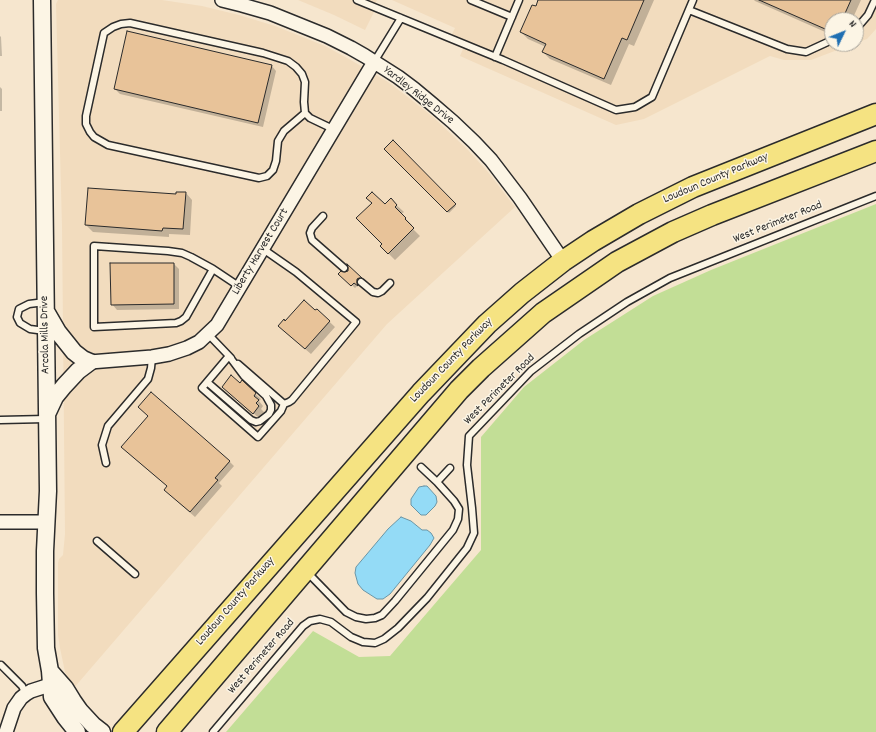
<!DOCTYPE html>
<html>
<head>
<meta charset="utf-8">
<style>
  body { margin:0 }
  #map { position:relative; width:876px; height:732px; overflow:hidden; background:#f6e6ce; font-family:Dekko,sans-serif }
  canvas { display:block }
  .north { position:absolute; left:824px; top:12px; width:40px; height:40px; box-sizing:border-box; background:#fcf5e5; border:1px solid #a8a49b; border-radius:50%; rotate:47deg; font-size:11px; font-weight:700; line-height:16px; text-align:center; color:#2b2b2b }
  .north::after { content:''; display:block; margin:auto; width:14px; height:18px; background:#1f6fb2; clip-path:polygon(50% 0,100% 100%,50% 72%,0 100%) }
</style>
</head>
<body>
<div id="map">
<canvas width="876" height="732"></canvas>
<div class="north">N</div>
</div>
<script>
const ctx = document.querySelector('canvas').getContext('2d');
ctx.lineJoin = 'round';
function fillPath(path, color) { ctx.fillStyle = color; ctx.fill(path, 'evenodd'); }
const poly = rows => new Path2D(rows.map(r => 'M' + r).join(''));
function strokePath(path, color, width, dash) { ctx.strokeStyle = color; ctx.lineWidth = width; ctx.lineCap = dash ? 'butt' : 'round'; ctx.setLineDash(dash || []); ctx.stroke(path); }
function drawText(font, color, halo, rows, align = 'center') {
  ctx.font = font + ' Dekko,sans-serif'; ctx.lineWidth = 3; ctx.setLineDash([]); ctx.textBaseline = 'middle'; ctx.strokeStyle = halo; ctx.fillStyle = color; for (const [text, x, y, turn = 0] of rows) {
    ctx.save(); ctx.translate(x, y); ctx.rotate((+turn || 0) * Math.PI / 180); ctx.textAlign = isNaN(turn) ? turn : align; if (halo) ctx.strokeText(text, 0, 0); ctx.fillText(text, 0, 0); ctx.restore();
  }
}
fillPath(poly([
  [58,0,162,0,202,6,239,15,275,26,325,46,349,59,388,82,409,98,433,117,468,150,488,172,515,207,387,324,73,689,65,672,60,648,58,635,58,563,59,559,63,555,65,534,62,226,56,4],
  [298,0,377,0,372,11,374,12,365,30,334,15],
  [392,0,876,0,876,29,867,39,856,43,856,20,832,20,832,44,853,44,811,60,784,60,770,56,644,119,616,125,460,56,465,44,450,38,455,28]
]), '#f2dcbe');
fillPath(poly([
  [876,204,876,732,226,732,313,631,359,657,390,656,481,550,481,437,524,387,584,340,653,296,711,270]
]), '#c2de96');
const water = poly([
  [424,486,427,486,436,496,437,502,435,506,426,515,421,515,411,505,411,499,419,487,424,486],
  [401,517,411,521,422,530,427,530,431,533,434,538,430,545,390,594,383,599,377,599,363,590,358,584,355,573,356,567,388,529,401,517]
]);
fillPath(water, '#94dbf6');
strokePath(water, '#6a95a5', 1);
fillPath(poly([
  [539,0,654,0,634,46,629,44,611,85,550,59,543,52,546,47,528,39,521,32,536,8],
  [754,0,861,0,852,20,832,20,832,35,755,1],
  [0,36,1,37,2,56,0,56],
  [271,65,276,71,263,127,120,94,115,89],
  [0,87,2,89,2,111,0,111],
  [393,141,456,206,449,213,386,149],
  [186,193,192,200,190,235,169,234,169,237,93,232,86,225],
  [391,200,404,212,401,214,412,225,411,227,420,236,395,260,381,246,383,244,385,206],
  [174,264,179,269,179,309,117,310,112,304],
  [349,268,364,281,360,283,360,286,358,285,355,288,343,277,345,273,348,271],
  [317,310,335,327,311,354,284,331,286,322,315,312],
  [242,382,261,399,259,401,263,406,261,409,264,412,259,418,228,392,240,384],
  [127,452,229,461,234,466,219,483,222,486,195,517,170,495,168,487]
]), '#0003');
const building = poly([
  [538,0,644,0,627,40,622,38,604,79,542,52,546,44,520,32,532,5,536,6,538,0],
  [759,0,851,0,842,20,832,20,832,32,759,0],
  [127,31,272,65,258,123,114,89,127,31],
  [393,140,456,204,447,212,384,149,393,140],
  [88,188,176,194,176,192,186,192,183,229,163,228,162,231,85,225,88,188],
  [372,192,385,204,391,198,397,205,395,207,406,218,405,219,414,228,388,254,380,246,382,244,356,218,372,203,366,198,372,192],
  [110,263,174,263,174,304,111,305,110,263],
  [347,264,362,278,359,278,357,279,357,283,358,286,354,283,351,286,338,274,341,271,345,272,348,271,348,267,347,264],
  [304,300,315,310,317,309,330,321,305,349,278,326,284,319,285,321,304,300],
  [231,375,240,383,242,380,256,393,254,396,259,400,256,403,259,406,253,414,222,387,231,375],
  [151,392,230,461,215,478,218,480,190,512,164,490,167,486,121,447,148,416,138,407,151,392]
]);
fillPath(building, '#e8c399');
strokePath(building, '#2b2b2b', 1);
const service = poly([
  [357,0,503,60,616,110,635,107,652,97,693,0],
  [471,0,512,17],
  [689,10,787,49,806,52,832,40],
  [856,29,868,15,875,0],
  [495,57,519,0],
  [374,62,401,18],
  [305,113,284,131,278,141,276,161,273,170,267,176,259,178,108,145,94,137,90,132,86,124,86,116,104,33,113,27,121,24,130,23,263,53,288,61,296,67,302,74,305,82,304,102,305,113,310,118,333,129],
  [323,216,312,228,310,233,312,240,344,268],
  [213,269,186,317,181,321,176,323,94,327,94,246,168,251,182,253,191,257,213,269,240,287],
  [361,282,373,292,378,293,382,291,390,283],
  [45,331,30,329,20,323,17,317,19,309,29,304,45,302],
  [208,334,231,358],
  [229,356,202,388,258,437,281,411,284,404,289,402,292,400,356,322,296,272,263,249],
  [238,364,284,404],
  [207,382,251,420,256,422,260,421,269,414,271,410,271,405,266,396,244,376,229,356],
  [0,420,46,419],
  [106,463,102,445,108,426,148,379,151,368,152,357],
  [437,482,450,468],
  [97,541,135,574],
  [307,572,346,612,356,617,366,619,375,618,382,615,395,601,453,530,458,519,459,509,454,501,437,482,421,467],
  [1,665,22,686,26,694],
  [213,732,303,626,310,621,320,619,331,622,351,637,363,642,375,643,384,639,398,628,427,598,467,548,474,533,472,508,467,465,469,436,531,371,579,334,627,302,670,278,876,196]
]);
const minor = poly([
  [222,0,242,5,270,13,327,36,351,48,365,56,398,77,414,89,432,104,453,122,474,142,491,160,520,198,563,261],
  [90,362,152,357,169,354,187,348,199,342,217,325,374,62],
  [0,522,47,522],
  [6,732,14,708,21,698,26,694,31,691,59,682]
]);
const tertiary = poly([
  [42,0,48,491,45,551,45,593,46,648,50,671,52,697,65,717,77,732],
  [47,313,58,332,74,352,83,359,90,362],
  [48,412,55,397,64,386,78,371,90,362],
  [50,671,65,688,73,701,80,711,93,725,102,732]
]);
const primary = poly([
  [123,732,421,393,487,324,522,293,563,261,593,241,639,214,693,187,876,114],
  [167,732,459,390,481,368,543,313,617,262,673,232,712,215,876,151]
]);
strokePath(service, '#2b2b2b', 9);
strokePath(minor, '#2b2b2b', 16);
strokePath(tertiary, '#2b2b2b', 19);
strokePath(primary, '#2b2b2b', 23);
strokePath(service, '#fcf5e5', 6);
strokePath(minor, '#fcf5e5', 13);
strokePath(tertiary, '#fcf5e5', 16);
strokePath(primary, '#f5e382', 20);
drawText('12px', '#2b2b2b', '#fcf5e5', [
  ["Yardley Ridge Drive",418,96,38],
  ["Loudoun County Parkway",716,179,-23],
  ["West Perimeter Road",778,223,-22],
  ["Liberty Harvest Court",261,252,-59],
  ["Arcola Mills Drive",46,335,-91],
  ["Loudoun County Parkway",452,361,-46],
  ["West Perimeter Road",500,390,-45],
  ["Loudoun County Parkway",236,602,-49],
  ["West Perimeter Road",262,657,-49]
]);
</script>
</body>
</html>
